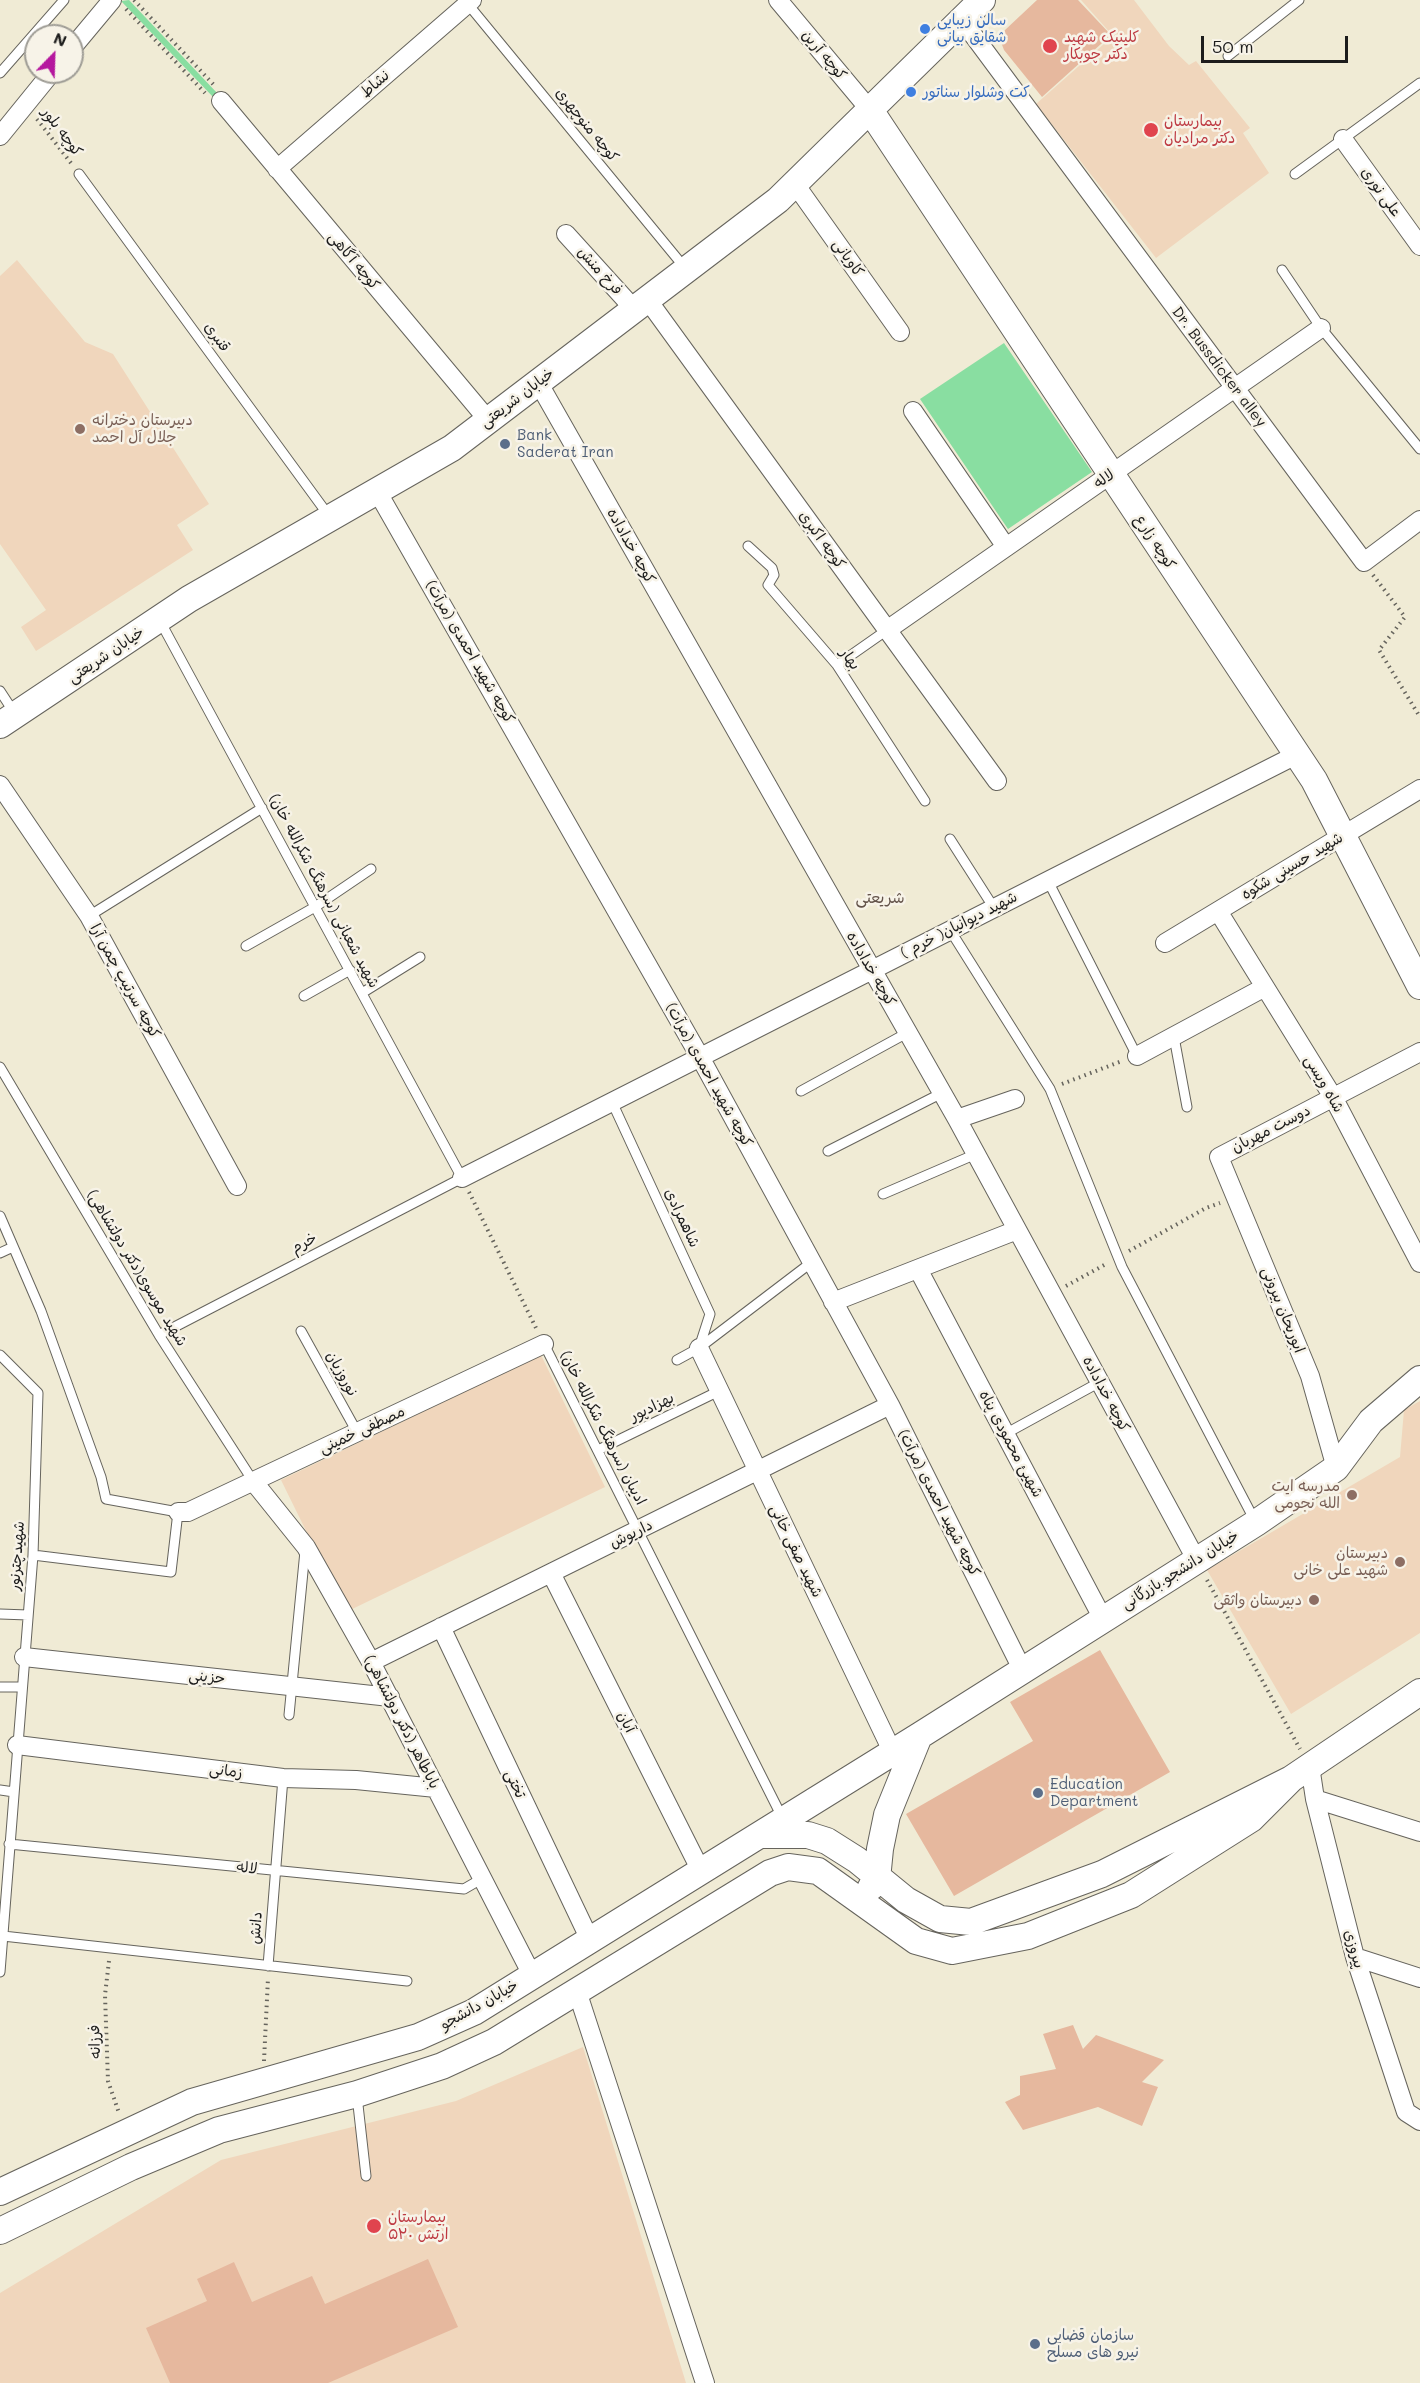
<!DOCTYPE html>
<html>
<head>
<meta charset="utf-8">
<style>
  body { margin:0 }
  #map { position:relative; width:1420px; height:2383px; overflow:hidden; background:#f0ebd5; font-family:Mali,sans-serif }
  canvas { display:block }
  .north { position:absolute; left:24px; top:24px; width:60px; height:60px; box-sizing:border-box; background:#f7f3e8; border:2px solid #9f9d96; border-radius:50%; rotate:23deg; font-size:16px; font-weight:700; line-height:24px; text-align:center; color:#1c1c1c }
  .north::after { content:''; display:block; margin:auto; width:21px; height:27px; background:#b5179e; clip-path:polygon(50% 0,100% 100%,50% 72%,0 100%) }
  .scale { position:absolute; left:1201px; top:36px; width:147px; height:27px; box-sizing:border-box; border:3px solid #1c1c1c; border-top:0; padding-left:8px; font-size:18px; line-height:21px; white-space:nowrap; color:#1c1c1c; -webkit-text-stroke:4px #f7f3e8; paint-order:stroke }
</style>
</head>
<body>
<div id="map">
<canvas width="1420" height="2383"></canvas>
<div class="north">N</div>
<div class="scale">50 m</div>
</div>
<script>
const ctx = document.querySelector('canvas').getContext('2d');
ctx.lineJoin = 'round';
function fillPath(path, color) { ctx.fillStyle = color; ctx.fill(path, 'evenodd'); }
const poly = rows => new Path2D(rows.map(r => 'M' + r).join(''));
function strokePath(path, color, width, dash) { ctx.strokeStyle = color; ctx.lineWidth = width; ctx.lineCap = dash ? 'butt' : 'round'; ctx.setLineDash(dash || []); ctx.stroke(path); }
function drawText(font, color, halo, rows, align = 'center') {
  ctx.font = font + ' Mali,"Playpen Sans Arabic",sans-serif'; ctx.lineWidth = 5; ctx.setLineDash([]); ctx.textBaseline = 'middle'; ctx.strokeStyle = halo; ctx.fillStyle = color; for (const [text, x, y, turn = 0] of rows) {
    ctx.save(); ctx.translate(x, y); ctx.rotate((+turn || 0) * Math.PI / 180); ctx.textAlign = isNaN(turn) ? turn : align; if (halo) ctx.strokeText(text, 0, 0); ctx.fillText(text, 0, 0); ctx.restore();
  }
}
fillPath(poly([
  [1081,0,1134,0,1169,46,1189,65,1196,61,1250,128,1243,133,1269,173,1156,258,1036,104,1113,36],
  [17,260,85,342,113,354,209,504,177,525,193,550,36,651,21,627,46,610,0,544,0,276],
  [541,1355,605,1487,346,1612,281,1480],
  [1420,1401,1420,1633,1291,1714,1207,1570,1400,1457,1404,1410],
  [583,2047,686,2383,0,2383,0,2293,221,2160,456,2101]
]), '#f0d6bc');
fillPath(poly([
  [129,0,218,94,214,98,121,1],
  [1004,343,1092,472,1008,529,920,399]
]), '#89dea1');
fillPath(poly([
  [1037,0,1078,0,1111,35,1042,97,1004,50,1001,42,1005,30],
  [1100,1650,1170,1772,954,1896,906,1814,1033,1741,1010,1702],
  [1073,2025,1083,2049,1096,2035,1164,2060,1142,2082,1158,2087,1142,2126,1098,2107,1023,2130,1005,2102,1020,2095,1020,2076,1056,2069,1043,2034],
  [428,2259,458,2327,328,2383,170,2383,146,2328,207,2301,197,2279,234,2262,252,2302,312,2276,325,2304]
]), '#e6b89e');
const lane = poly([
  [467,3,685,268],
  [1228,56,1299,0],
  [0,73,64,0],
  [79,174,329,516],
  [1295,174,1420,83],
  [1282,270,1321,328,1420,449],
  [748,546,772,568,774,575,768,585,837,665,925,801],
  [837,665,887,630],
  [0,691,15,714],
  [950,839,994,908],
  [1048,881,1137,1056],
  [89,916,262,808],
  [950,930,1050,1089,1122,1267,1255,1521],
  [246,946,315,907,371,869],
  [362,993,420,957],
  [304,996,350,970],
  [1174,1037,1187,1107],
  [0,1067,159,1335,253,1481],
  [801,1091,907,1033],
  [612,1102,710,1314,699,1348],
  [828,1151,942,1093],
  [883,1194,976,1154],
  [0,1216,41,1311,101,1477,106,1499,178,1512,171,1572,33,1555],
  [0,1253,13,1247],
  [301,1331,357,1432],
  [159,1335,462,1178,160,621],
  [544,1344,783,1819],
  [0,1355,38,1393,33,1555,0,1972],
  [677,1360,699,1348,812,1262],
  [1005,1434,1100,1382],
  [598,1450,719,1391],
  [0,1614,28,1615],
  [0,1687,21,1687],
  [289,1715,305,1551],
  [0,1790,14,1792],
  [9,1844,464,1889,483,1878],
  [3,1936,407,1981],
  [268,1966,283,1778],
  [357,2096,366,2176]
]);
const street = poly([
  [778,0,870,110],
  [962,20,1364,562,1420,520],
  [72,48,112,0],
  [221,101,488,420],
  [0,136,52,72],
  [1343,139,1420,246],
  [277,169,472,0],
  [795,184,900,332],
  [566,234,634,309],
  [647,299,997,781],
  [538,382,957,1119,1197,1561],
  [913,411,1006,547],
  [377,491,700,1057,890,1405,1022,1669],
  [887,630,1321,328],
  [0,785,89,916,237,1186],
  [1218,911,1333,1097,1420,1263],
  [1165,943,1420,789],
  [1137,1056,1265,987],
  [957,1119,1015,1099],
  [462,1178,1296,755],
  [918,1269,1103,1619],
  [833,1302,1017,1230],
  [699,1348,893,1753],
  [1336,1468,1310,1376,1219,1157,1420,1052],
  [253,1481,306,1547,371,1662,532,1975],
  [178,1512,188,1512,544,1344],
  [551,1573,701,1871],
  [441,1627,590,1940],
  [24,1657,390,1697],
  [371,1662,890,1405],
  [17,1745,283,1778,356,1780,436,1788],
  [1310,1766,1315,1799,1355,1957,1406,2112,1420,2121],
  [1315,1799,1420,1832],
  [1355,1957,1420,1978],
  [577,1991,705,2383]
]);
const secondary = poly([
  [870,110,1314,780,1420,986],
  [0,725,189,599,452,448,778,200,982,0],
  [760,1835,808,1835,827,1841,857,1860,906,1900,940,1919,971,1922,1102,1874,1291,1779,1420,1692],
  [871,1887,877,1879,880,1849,887,1815,919,1736],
  [0,2192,192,2102,418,2037,474,2012,919,1736,1256,1523,1336,1468,1371,1421,1420,1379],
  [0,2231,131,2167,219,2130,357,2094,442,2066,494,2042,770,1873,788,1867,818,1871,916,1941,952,1951,1028,1936,1131,1895,1251,1819,1291,1779]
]);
strokePath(lane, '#66645d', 11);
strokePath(street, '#66645d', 20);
strokePath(secondary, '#66645d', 28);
strokePath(poly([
  [134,0,214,85],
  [126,9,205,93],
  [37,119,71,163],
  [1373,575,1405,617,1379,650,1420,717],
  [1062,1084,1122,1061],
  [469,1192,536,1328],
  [1129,1251,1206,1208,1220,1203],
  [1066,1286,1106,1264],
  [1207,1580,1300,1749],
  [109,1961,105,1995,108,2081,119,2113],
  [264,2061,268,1978]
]), '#66645d', 4, [1.5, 4.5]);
strokePath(lane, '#fff', 9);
strokePath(street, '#fff', 18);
strokePath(secondary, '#fff', 26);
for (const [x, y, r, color] of [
  [925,29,6,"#3f7fe0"],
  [1050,46,8,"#e0444e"],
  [911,92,6,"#3f7fe0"],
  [1151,130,8,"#e0444e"],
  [80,429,6,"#8d6e63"],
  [505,444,6,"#5c6f8a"],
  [1352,1495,6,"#8d6e63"],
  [1400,1562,6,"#8d6e63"],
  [1314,1600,6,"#8d6e63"],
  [1038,1793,6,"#5c6f8a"],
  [374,2226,8,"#e0444e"],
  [1035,2344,6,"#5c6f8a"]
]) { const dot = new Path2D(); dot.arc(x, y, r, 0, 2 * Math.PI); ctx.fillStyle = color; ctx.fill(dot); strokePath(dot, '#f7f3e8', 2); }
drawText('15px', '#366cbe', '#f7f3e8', [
  ["سالن زیبایی",937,20],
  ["شقایق بیانی",937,37],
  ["کت وشلوار سناتور",923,92]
], 'left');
drawText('15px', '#be3a42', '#f7f3e8', [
  ["کلینیک شهید",1064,37],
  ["دکتر چوبکار",1064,54],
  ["بیمارستان",1164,121],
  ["دکتر مرادیان",1164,138],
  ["بیمارستان",388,2217],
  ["۵۲۰ ارتش",388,2234]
], 'left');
drawText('15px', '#1c1c1c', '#f7f3e8', [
  ["کوچه آرین",824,55,50],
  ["نشاط",375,84,-41],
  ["کوچه منوچهری",587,125,51],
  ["کوچه بلور",62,132,53],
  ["علی نوری",1381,192,54],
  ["کاویانی",848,258,55],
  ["کوچه آگاهی",354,261,50],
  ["فرخ منش",600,271,48],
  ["قنبری",217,337,54],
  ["Dr. Bussdicker alley",1219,367,53],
  ["خیابان شریعتی",517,398,-37],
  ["لاله",1104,479,-35],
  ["کوچه اکبری",822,540,54],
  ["کوچه زارع",1155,542,57],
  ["کوچه خداداده",631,546,61],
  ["کوچه شهید احمدی (مرآت)",470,652,60],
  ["خیابان شریعتی",106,655,-34],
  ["بهار",850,659,54],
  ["شهید حسینی شکوه",1292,866,-31],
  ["شهید شعبانی (سرهنگ شکرالله خان)",324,891,62],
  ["شهید دیوانیان( خرم )",959,925,-27],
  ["کوچه خداداده",871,969,60],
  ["کوچه سرتیپ چمن آرا",125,981,61],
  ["کوچه شهید احمدی (مرآت)",709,1075,61],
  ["شاه ویسی",1324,1084,60],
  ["دوست مهربان",1271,1129,-27],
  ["شاهمرادی",682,1218,65],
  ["خرم",304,1243,-27],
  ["شهید موسوی(دکتر دولتشاهی)",137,1268,59],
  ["ابوریحان بیرونی",1283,1310,68],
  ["نوروزیان",342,1374,61],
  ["کوچه خداداده",1106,1394,62],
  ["بهزادپور",652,1407,-26],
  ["ادیبان (سرهنگ شکرالله خان)",603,1428,63],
  ["مصطفی خمینی",362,1430,-25],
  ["شهیئ محمودی پناه",1011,1444,62],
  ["کوچه شهید احمدی (مرآت)",939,1503,63],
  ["داریوش",631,1534,-26],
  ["شهید صفی خانی",796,1551,64],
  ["شهیدچترنور",17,1556,-86],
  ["خیابان دانشجو.بازرگانی",1180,1570,-32],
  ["حزینی",207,1677,6],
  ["باباطاهر (دکتر دولتشاهی)",402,1722,63],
  ["آبان",626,1722,63],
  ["زمانی",226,1771,7],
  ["تختی",515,1784,65],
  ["لاله",247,1868,6],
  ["دانش",256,1928,-86],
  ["پیروزی",1354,1949,74],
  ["خیابان دانشجو",479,2005,-29],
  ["فرزانه",95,2042,-92]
]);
drawText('15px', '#785e54', '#f7f3e8', [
  ["دبیرستان دخترانه",92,420,"left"],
  ["جلال آل احمد",92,437,"left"],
  ["مدرسه ایت",1340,1486],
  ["الله نجومی",1340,1503],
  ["دبیرستان",1388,1553],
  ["شهید علی خانی",1388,1570],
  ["دبیرستان واثقی",1302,1600]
], 'right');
drawText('15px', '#4e5e75', '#f7f3e8', [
  ["Bank",517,435],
  ["Saderat Iran",517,452],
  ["Education",1050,1784],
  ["Department",1050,1801],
  ["سازمان قضایی",1047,2335],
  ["نیرو های مسلح",1047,2352]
], 'left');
drawText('16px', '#63534a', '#f7f3e8', [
  ["شریعتی",880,898]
]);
</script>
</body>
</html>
